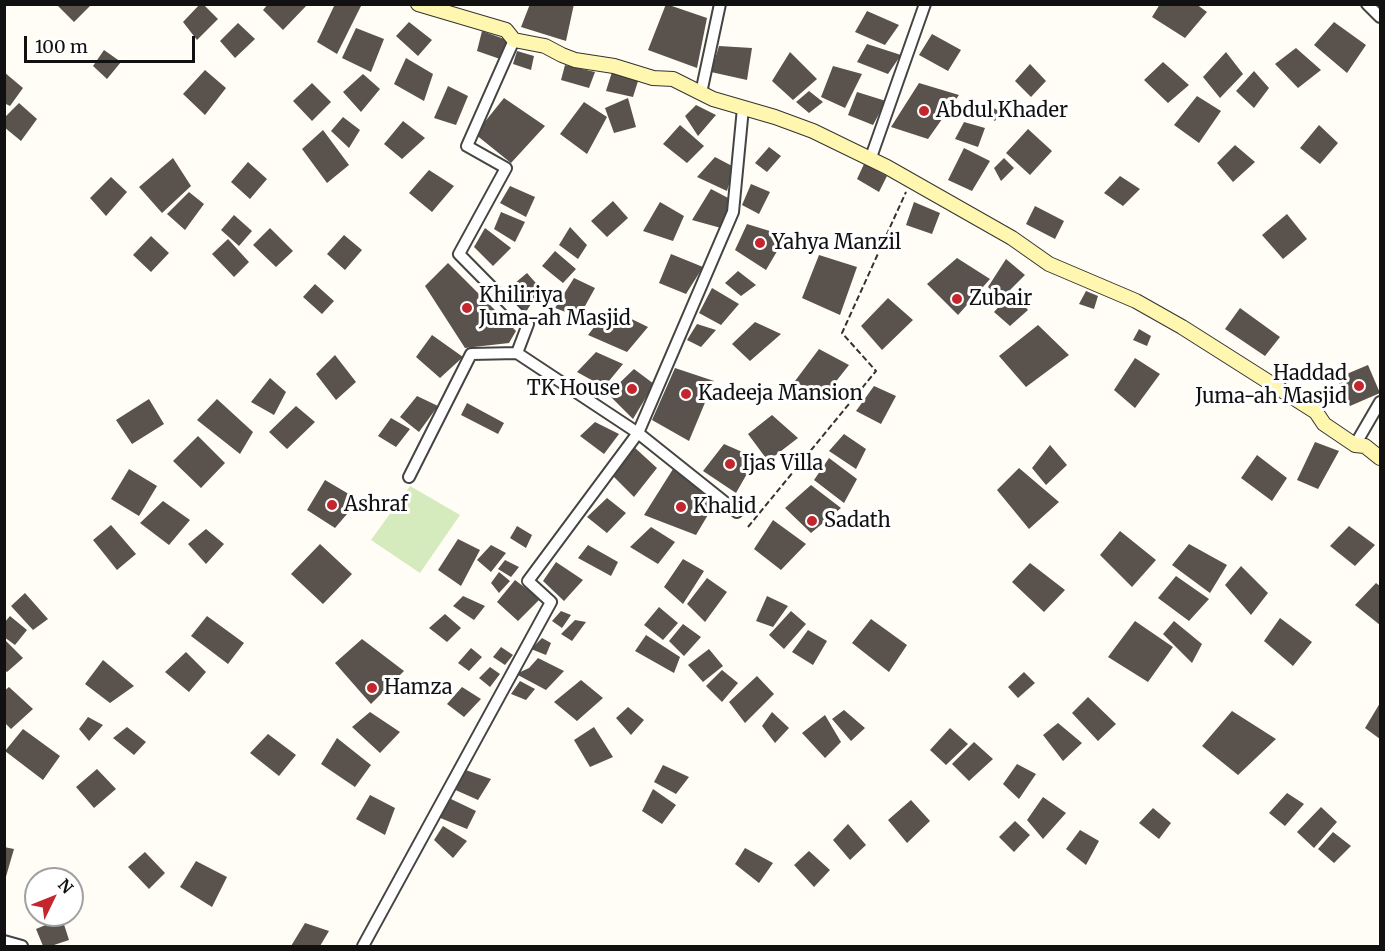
<!DOCTYPE html>
<html>
<head>
<meta charset="utf-8">
<style>
  body { margin:0 }
  #map { position:relative; width:1385px; height:951px; overflow:hidden; background:#fffdf5; font-family:Merriweather,serif }
  canvas { display:block }
  .frame { position:absolute; inset:0; border:6px solid #111; pointer-events:none }
  .north { position:absolute; left:24px; top:867px; width:60px; height:60px; box-sizing:border-box; background:#fff; border:2px solid #a0a0a0; border-radius:50%; rotate:47deg; font-size:16px; font-weight:700; line-height:24px; text-align:center; color:#111 }
  .north::after { content:''; display:block; margin:auto; width:21px; height:27px; background:#c4262e; clip-path:polygon(50% 0,100% 100%,50% 72%,0 100%) }
  .scale { position:absolute; left:24px; top:36px; width:171px; height:27px; box-sizing:border-box; border:3px solid #111; border-top:0; padding-left:8px; font-size:18px; line-height:21px; white-space:nowrap; color:#111; -webkit-text-stroke:4px #fff; paint-order:stroke }
</style>
</head>
<body>
<div id="map">
<canvas width="1385" height="951"></canvas>
<div class="frame"></div>
<div class="north">N</div>
<div class="scale">100 m</div>
</div>
<script>
const ctx = document.querySelector('canvas').getContext('2d');
ctx.lineJoin = 'round';
function fillPath(path, color) { ctx.fillStyle = color; ctx.fill(path, 'evenodd'); }
const poly = rows => new Path2D(rows.map(r => 'M' + r).join(''));
function strokePath(path, color, width, dash) { ctx.strokeStyle = color; ctx.lineWidth = width; ctx.lineCap = dash ? 'butt' : 'round'; ctx.setLineDash(dash || []); ctx.stroke(path); }
function drawText(font, color, halo, rows, align = 'center') {
  ctx.font = font + ' Merriweather,serif'; ctx.lineWidth = 6; ctx.setLineDash([]); ctx.textBaseline = 'middle'; ctx.strokeStyle = halo; ctx.fillStyle = color; for (const [text, x, y, turn = 0] of rows) {
    ctx.save(); ctx.translate(x, y); ctx.rotate((+turn || 0) * Math.PI / 180); ctx.textAlign = isNaN(turn) ? turn : align; if (halo) ctx.strokeText(text, 0, 0); ctx.fillText(text, 0, 0); ctx.restore();
  }
}
fillPath(poly([
  [410,486,460,515,420,573,371,540]
]), '#d5ebbd');
fillPath(poly([
  [56,4,89,4,90,6,74,22],
  [200,4,203,4,218,19,197,40,183,22],
  [268,4,308,4,283,30,263,10],
  [335,4,362,4,337,54,317,42],
  [530,4,574,4,566,41,521,27],
  [666,4,707,18,697,68,648,50],
  [1160,4,1196,4,1207,12,1185,38,1152,17],
  [867,11,899,25,885,45,855,32],
  [409,22,432,40,418,56,396,36],
  [1334,22,1366,45,1347,73,1314,45],
  [238,23,255,39,235,58,220,41],
  [356,28,384,39,371,72,342,58],
  [482,31,510,41,500,59,477,51],
  [932,34,961,50,948,71,919,55],
  [867,44,901,55,888,74,857,62],
  [719,46,752,48,747,80,711,72],
  [1296,48,1321,70,1298,88,1275,64],
  [104,50,121,62,107,79,93,66],
  [517,51,534,56,531,70,513,64],
  [790,52,817,79,793,100,772,81],
  [1226,52,1243,74,1220,98,1203,77],
  [406,58,433,74,424,101,394,84],
  [1163,62,1189,85,1168,103,1144,80],
  [1030,64,1046,81,1031,97,1015,81],
  [565,65,595,72,589,88,561,80],
  [833,66,862,74,845,108,821,97],
  [205,70,226,88,205,115,183,94],
  [1254,71,1269,88,1254,108,1236,91],
  [4,72,23,88,10,106,4,103],
  [612,72,639,78,633,97,606,91],
  [363,74,380,89,361,112,343,92],
  [312,83,331,102,312,121,293,101],
  [919,83,959,95,928,139,891,127],
  [448,86,468,96,456,125,434,118],
  [809,91,823,102,809,113,796,102],
  [857,92,886,101,873,125,848,115],
  [1197,96,1221,111,1199,143,1174,125],
  [504,98,545,126,511,163,475,134],
  [628,98,636,127,614,133,605,108],
  [584,102,607,117,587,154,560,134],
  [19,103,37,119,21,141,4,127,4,118],
  [986,103,1000,112,995,121,981,112],
  [696,105,716,115,698,136,685,116],
  [343,117,360,130,349,148,331,131],
  [403,121,425,138,402,159,384,144],
  [964,122,985,128,978,147,955,139],
  [680,125,704,146,687,163,663,144],
  [1319,125,1338,143,1320,164,1300,148],
  [1028,129,1052,151,1030,175,1006,153],
  [323,130,349,165,327,183,302,149],
  [1235,145,1255,162,1233,182,1217,163],
  [769,147,781,156,767,172,755,163],
  [964,148,990,161,972,191,948,180],
  [715,157,734,167,727,191,697,177],
  [173,158,191,186,162,213,139,187],
  [1004,158,1014,168,1001,181,994,168],
  [248,162,267,179,250,199,231,182],
  [864,164,887,176,879,192,857,179],
  [429,170,454,186,432,212,409,193],
  [1120,176,1140,189,1123,206,1104,193],
  [111,177,127,192,106,216,90,198],
  [751,184,770,192,759,214,742,205],
  [510,186,535,197,526,217,500,203],
  [711,189,732,200,721,228,692,220],
  [189,192,204,204,185,230,167,214],
  [613,201,628,218,607,237,591,221],
  [660,202,684,216,673,241,643,231],
  [914,202,940,213,932,234,906,225],
  [1035,206,1064,221,1055,239,1026,224],
  [501,212,525,222,515,242,494,229],
  [1287,214,1307,239,1283,259,1262,235],
  [234,215,252,231,239,246,221,230],
  [747,224,786,236,766,270,735,250],
  [570,227,587,245,578,259,559,245],
  [270,228,293,251,276,267,253,245],
  [485,228,511,248,493,266,474,247],
  [344,235,362,250,345,270,327,254],
  [151,236,169,253,151,272,133,255],
  [228,239,249,262,234,277,212,254],
  [555,251,576,269,563,283,542,266],
  [671,254,703,267,686,294,659,283],
  [819,255,857,267,840,315,802,298],
  [957,258,990,279,958,315,927,284],
  [1006,259,1025,275,1001,299,988,287],
  [448,263,516,331,509,343,465,348,425,286],
  [738,271,756,285,741,296,725,283],
  [527,273,542,290,536,303,515,283],
  [574,278,595,288,579,317,555,308],
  [315,284,334,301,322,314,303,297],
  [712,288,739,304,721,325,699,313],
  [514,289,531,304,524,315,508,297],
  [1086,291,1098,296,1094,309,1079,304],
  [1012,292,1028,310,1010,326,994,312],
  [888,298,913,320,882,350,861,326],
  [609,308,648,327,627,352,588,335],
  [1240,308,1280,337,1265,356,1225,329],
  [755,322,781,334,750,361,732,344],
  [697,324,716,330,701,347,687,340],
  [1038,325,1069,355,1026,387,999,356],
  [1139,329,1151,336,1147,346,1133,340],
  [432,335,463,357,440,378,416,357],
  [819,349,849,365,822,399,795,381],
  [596,352,623,364,604,387,577,372],
  [335,355,356,382,336,400,316,374],
  [1135,358,1160,374,1135,408,1114,390],
  [1368,365,1380,393,1350,406,1337,378],
  [675,368,714,381,689,441,652,420],
  [634,369,654,384,633,419,608,394],
  [270,378,286,392,274,415,251,402],
  [874,386,896,396,881,424,856,411],
  [417,396,438,406,419,432,400,417],
  [149,399,164,424,132,444,116,420],
  [217,399,253,432,240,454,197,420],
  [467,403,504,423,498,434,461,415],
  [296,406,315,422,287,449,269,432],
  [772,415,798,438,768,461,748,434],
  [391,418,410,429,396,447,378,436],
  [595,422,619,434,604,454,580,436],
  [844,434,866,449,856,469,829,451],
  [198,436,225,463,201,488,173,461],
  [1315,442,1339,451,1318,489,1297,480],
  [724,444,756,458,736,493,703,471],
  [1050,445,1067,465,1046,485,1032,468],
  [634,447,657,468,634,497,613,476],
  [1257,455,1287,478,1272,501,1241,478],
  [829,458,857,479,844,503,814,480],
  [1019,468,1059,502,1029,529,997,490],
  [129,469,157,486,139,516,111,499],
  [673,469,718,498,696,535,644,515],
  [325,480,359,500,335,528,307,510],
  [811,485,841,508,811,533,785,508],
  [607,498,626,513,607,533,587,517],
  [163,501,190,520,169,545,140,523],
  [773,520,806,544,781,570,754,549],
  [111,525,136,554,117,570,93,540],
  [517,526,532,535,526,548,510,538],
  [1349,526,1375,545,1355,566,1330,546],
  [651,527,675,542,658,564,630,547],
  [206,529,224,544,206,564,188,544],
  [1120,531,1156,560,1132,587,1100,555],
  [458,539,480,550,461,586,438,570],
  [320,544,352,574,323,604,291,574],
  [1189,544,1227,565,1210,593,1172,565],
  [491,545,506,553,491,572,477,560],
  [588,545,618,562,611,576,578,558],
  [683,559,704,571,683,604,664,587],
  [505,560,519,567,511,577,498,569],
  [556,562,583,580,564,601,543,581],
  [1030,563,1065,590,1044,612,1012,582],
  [1241,566,1268,593,1251,615,1225,585],
  [499,572,510,581,499,593,491,583],
  [1176,576,1209,599,1189,621,1158,598],
  [707,578,727,592,705,622,687,604],
  [515,580,540,599,518,621,497,602],
  [1376,583,1380,586,1380,625,1355,605],
  [25,593,48,619,33,630,11,606],
  [463,596,485,606,474,620,453,606],
  [767,596,788,606,773,627,756,621],
  [659,607,678,623,663,640,644,625],
  [561,611,571,615,562,628,552,621],
  [791,611,806,624,784,649,769,635],
  [445,614,461,628,447,642,429,628],
  [10,616,27,630,15,645,4,637,4,623],
  [207,616,244,643,228,664,191,636],
  [1280,618,1312,642,1293,666,1264,641],
  [871,619,907,645,889,672,852,643],
  [575,620,586,622,572,641,561,634],
  [1135,621,1173,647,1148,682,1108,657],
  [1174,621,1202,644,1192,663,1163,634],
  [683,624,701,637,684,656,669,641],
  [808,630,827,641,813,665,792,652],
  [646,635,680,657,674,673,635,651],
  [542,638,551,643,546,655,531,649],
  [362,639,404,671,371,704,335,663],
  [6,641,23,658,7,672,4,669],
  [501,647,513,655,505,665,493,657],
  [471,648,482,657,469,671,458,663],
  [709,649,723,666,703,682,688,665],
  [186,652,206,672,189,692,165,672],
  [538,658,564,671,546,690,516,674,529,668],
  [103,660,134,686,110,703,85,684],
  [490,667,500,674,490,687,479,678],
  [722,670,738,683,722,702,706,686],
  [1024,672,1035,683,1018,698,1008,687],
  [757,676,774,694,745,723,729,702],
  [581,680,603,698,577,721,554,702],
  [520,681,535,689,526,700,511,694],
  [9,687,33,709,11,729,4,722,4,691],
  [462,687,481,699,464,717,447,704],
  [1088,697,1116,724,1098,741,1072,713],
  [1380,703,1380,739,1365,728],
  [628,707,644,720,631,735,616,718],
  [844,710,865,728,851,741,832,719],
  [1232,711,1276,739,1238,775,1202,746],
  [370,712,400,732,380,753,352,727],
  [772,712,789,728,775,743,762,726],
  [825,715,841,742,825,758,802,733],
  [88,717,103,725,89,741,79,729],
  [1058,723,1082,743,1063,761,1043,735],
  [127,727,146,742,134,755,113,738],
  [594,727,613,757,590,767,574,740],
  [950,728,968,744,946,765,930,750],
  [23,729,60,756,43,780,5,751],
  [268,734,296,755,279,776,250,753],
  [337,738,371,765,355,787,321,764],
  [974,742,993,759,969,781,952,764],
  [1017,764,1036,774,1019,799,1003,784],
  [663,765,689,777,676,794,654,782],
  [97,769,116,789,94,808,76,787],
  [463,769,491,779,478,800,451,788],
  [653,789,676,805,662,824,642,811],
  [1287,793,1304,804,1285,826,1269,813],
  [370,795,395,808,385,835,356,819],
  [1043,797,1066,813,1043,839,1027,820],
  [451,799,476,811,467,829,438,817],
  [911,800,930,821,907,843,888,820],
  [1321,807,1337,822,1314,848,1297,832],
  [1153,808,1171,823,1159,839,1139,823],
  [1015,821,1030,835,1014,852,999,837],
  [848,824,866,845,850,860,833,840],
  [443,826,467,841,453,858,434,840],
  [1080,830,1099,841,1086,865,1066,849],
  [1333,832,1351,846,1334,863,1318,849],
  [4,847,14,849,5,880,4,880],
  [745,848,773,863,759,883,735,864],
  [809,851,830,870,814,887,794,865],
  [145,852,165,873,149,889,128,867],
  [196,861,227,877,212,907,180,887],
  [62,918,69,940,51,946,43,946,36,929],
  [305,923,329,931,320,946,291,946]
]), '#5a524d');
const minor = poly([
  [1367,4,1380,17],
  [514,40,467,146,506,168,459,254,528,324,517,353],
  [701,93,720,4],
  [870,160,925,4],
  [1355,445,1380,402],
  [737,512,638,433,733,212,743,108],
  [4,941,22,946],
  [363,946,551,602,528,581,638,433,517,353,471,354,409,477]
]);
const secondary = poly([
  [418,4,506,30,514,40,545,46,562,55,575,60,614,66,653,78,673,79,713,99,775,117,813,131,887,167,1012,238,1049,264,1136,301,1182,327,1316,412,1324,424,1355,445,1365,446,1380,458]
]);
strokePath(minor, '#444', 14);
strokePath(secondary, '#333', 16);
strokePath(poly([
  [748,527,876,371,842,333,906,192]
]), '#333', 2, [6, 3]);
strokePath(minor, '#fff', 10);
strokePath(secondary, '#fff6b0', 14);
for (const [x, y, r, color] of [
  [924,111,6,"#c4262e"],
  [760,243,6,"#c4262e"],
  [957,299,6,"#c4262e"],
  [467,308,6,"#c4262e"],
  [1359,386,6,"#c4262e"],
  [632,389,6,"#c4262e"],
  [686,394,6,"#c4262e"],
  [730,464,6,"#c4262e"],
  [332,505,6,"#c4262e"],
  [681,507,6,"#c4262e"],
  [812,521,6,"#c4262e"],
  [372,688,6,"#c4262e"]
]) { const dot = new Path2D(); dot.arc(x, y, r, 0, 2 * Math.PI); ctx.fillStyle = color; ctx.fill(dot); strokePath(dot, '#fff', 2); }
drawText('20px', '#111', '#fff', [
  ["Abdul Khader",936,111],
  ["Yahya Manzil",772,243],
  ["Khiliriya",479,296],
  ["Juma-ah Masjid",479,319],
  ["Zubair",969,299],
  ["Haddad",1347,374,"right"],
  ["Juma-ah Masjid",1347,397,"right"],
  ["TK House",620,389,"right"],
  ["Kadeeja Mansion",698,394],
  ["Ijas Villa",742,464],
  ["Ashraf",344,505],
  ["Khalid",693,507],
  ["Sadath",824,521],
  ["Hamza",384,688]
], 'left');
</script>
</body>
</html>
